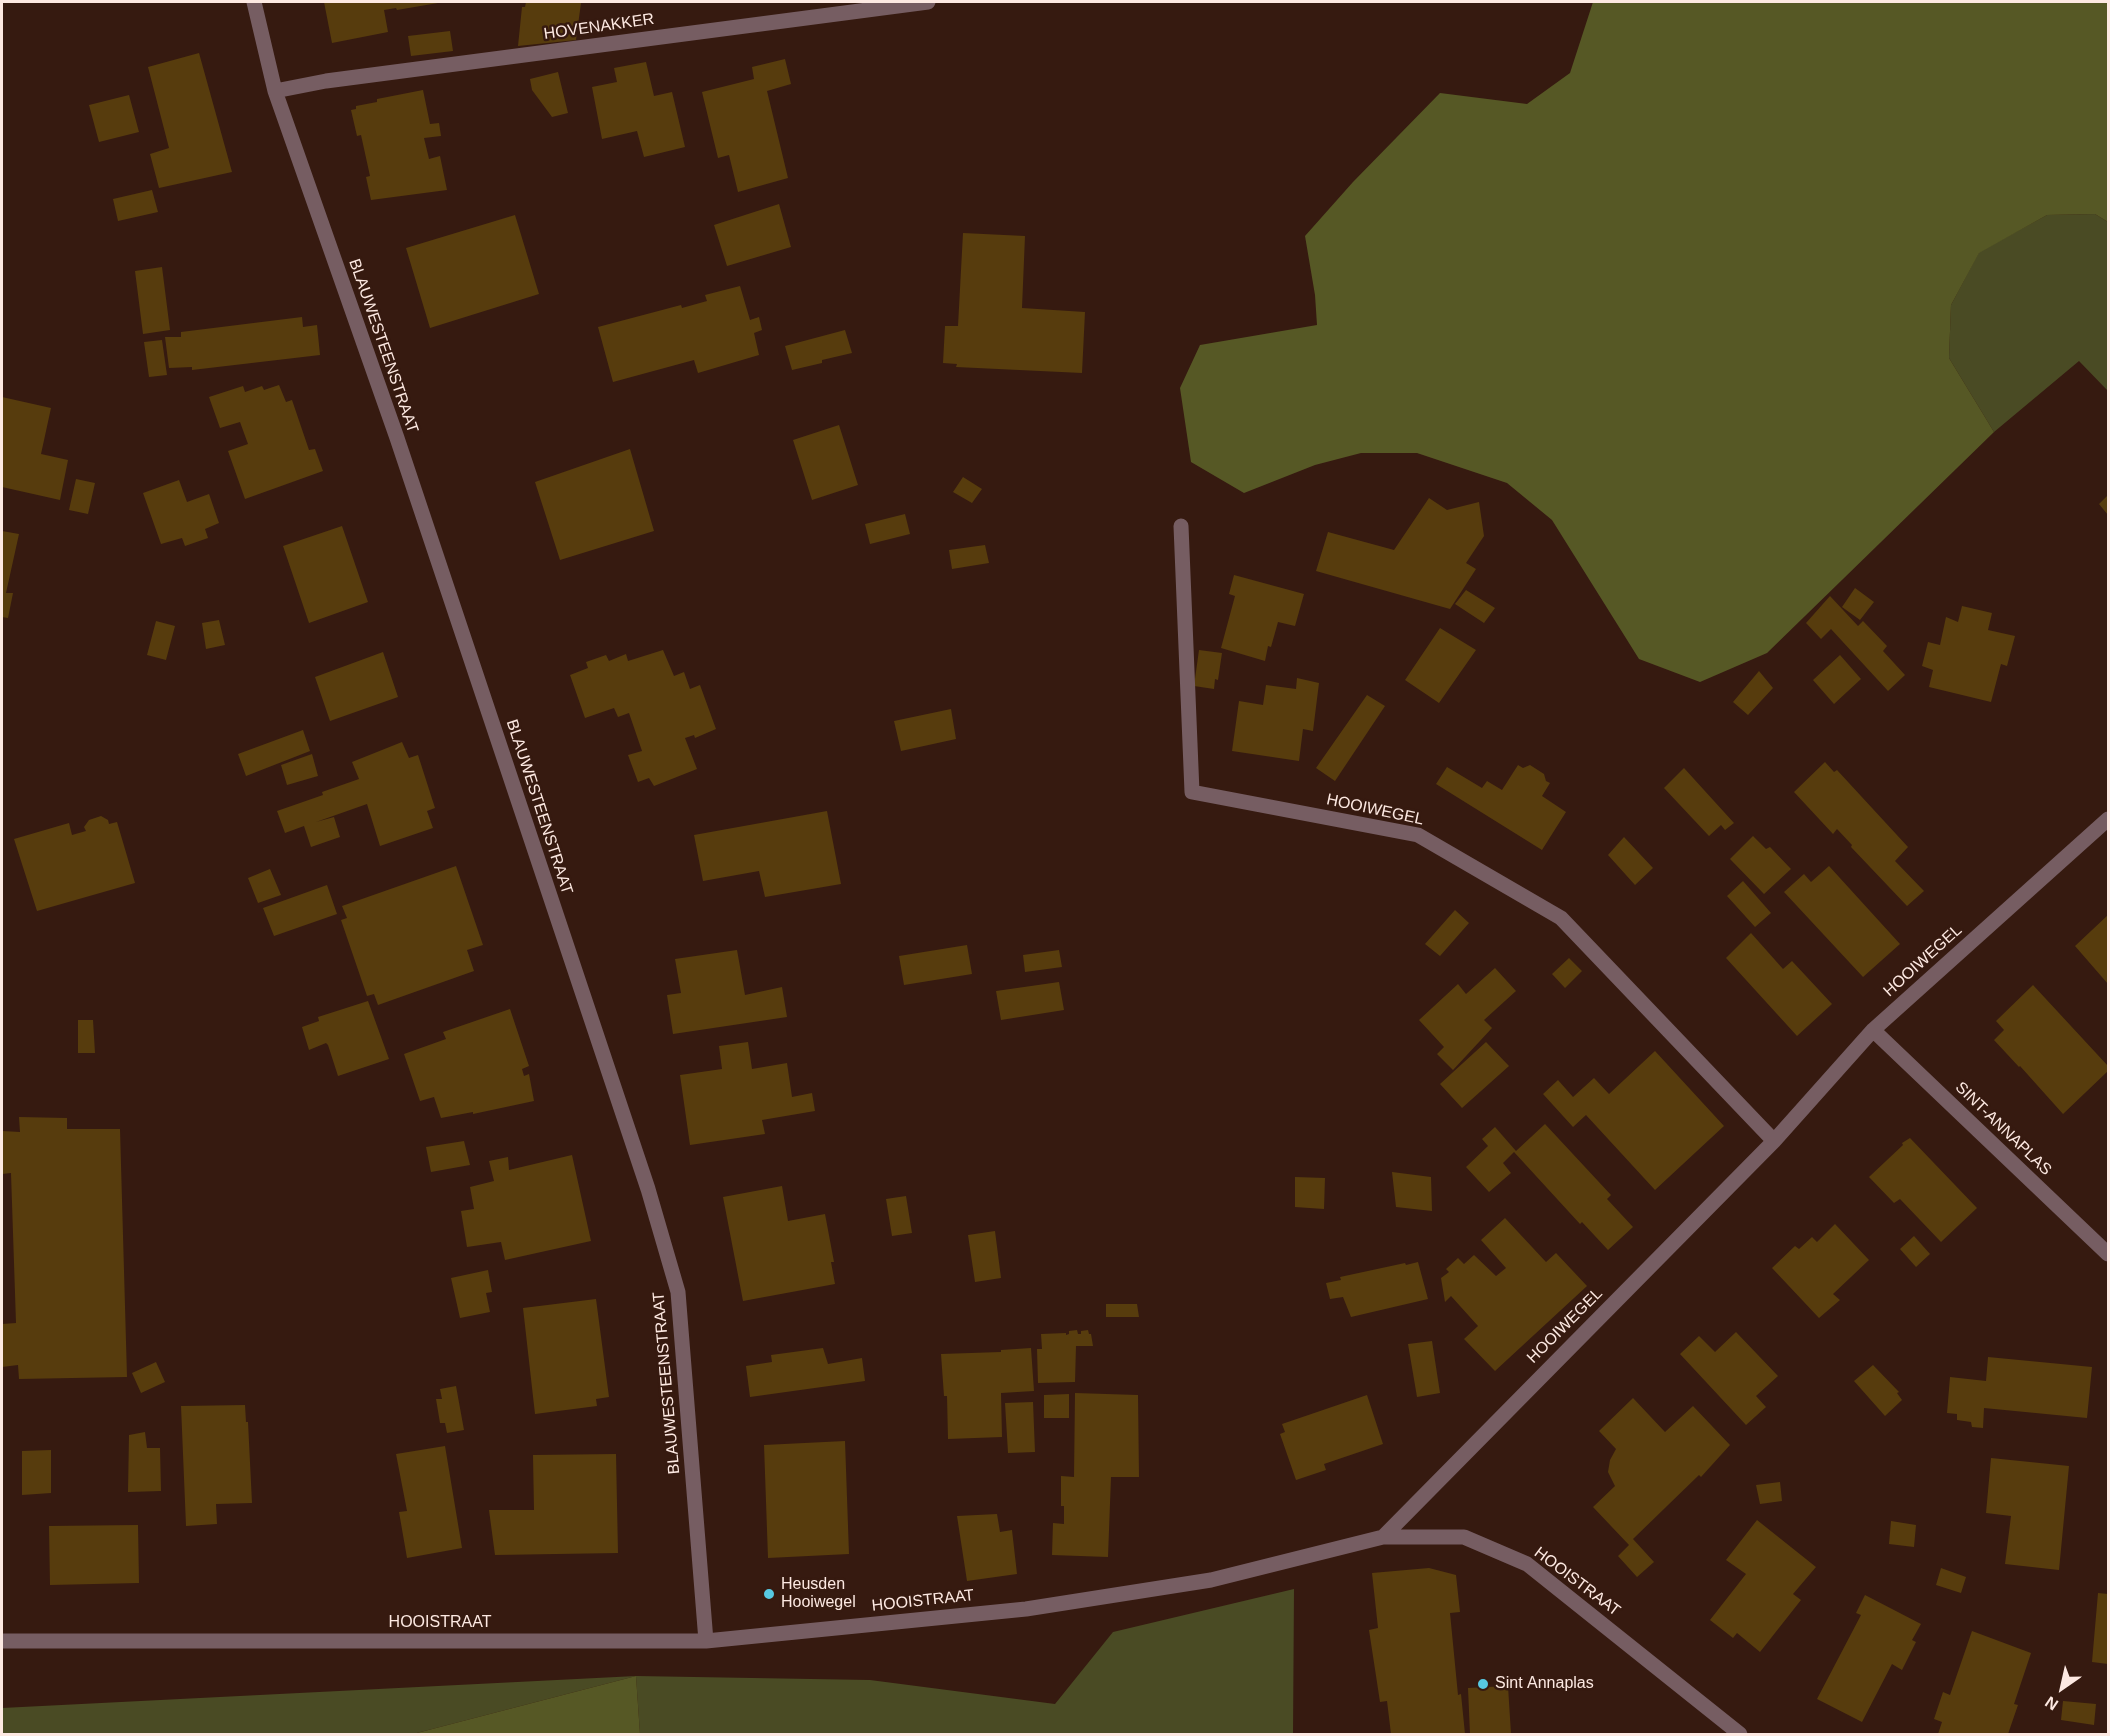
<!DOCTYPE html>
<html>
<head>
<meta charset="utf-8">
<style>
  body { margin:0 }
  #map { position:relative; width:2110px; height:1736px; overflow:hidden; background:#361a10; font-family:Helvetica,sans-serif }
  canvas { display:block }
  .frame { position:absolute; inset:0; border:3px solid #fde9e2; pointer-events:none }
  .north { position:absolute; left:2032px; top:1658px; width:60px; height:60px; -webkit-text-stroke:4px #361a10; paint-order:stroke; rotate:214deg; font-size:16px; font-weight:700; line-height:24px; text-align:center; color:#fde9e2 }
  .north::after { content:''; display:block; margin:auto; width:21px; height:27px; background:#fde9e2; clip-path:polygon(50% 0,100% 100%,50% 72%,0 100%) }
</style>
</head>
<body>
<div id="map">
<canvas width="2110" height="1736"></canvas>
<div class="frame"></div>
<div class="north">N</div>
</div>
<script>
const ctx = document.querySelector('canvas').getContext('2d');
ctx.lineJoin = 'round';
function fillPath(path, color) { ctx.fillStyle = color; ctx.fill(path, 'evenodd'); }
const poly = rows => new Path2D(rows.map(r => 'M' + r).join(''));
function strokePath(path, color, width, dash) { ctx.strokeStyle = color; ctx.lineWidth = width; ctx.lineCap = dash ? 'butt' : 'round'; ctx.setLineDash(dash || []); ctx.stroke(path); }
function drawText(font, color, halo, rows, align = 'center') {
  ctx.font = font + ' Helvetica,sans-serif'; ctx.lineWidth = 5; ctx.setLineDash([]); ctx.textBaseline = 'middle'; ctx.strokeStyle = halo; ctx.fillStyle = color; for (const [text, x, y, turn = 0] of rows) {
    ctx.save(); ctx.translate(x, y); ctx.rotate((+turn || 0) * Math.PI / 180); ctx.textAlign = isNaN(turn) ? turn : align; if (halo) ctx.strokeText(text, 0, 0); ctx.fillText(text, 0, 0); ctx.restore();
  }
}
fillPath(poly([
  [2095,214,2108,222,2108,391,2079,361,1994,432,1949,358,1951,305,1979,252,2047,215],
  [1294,1589,1293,1734,640,1734,636,1676,413,1734,2,1734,2,1708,636,1676,870,1680,1055,1704,1113,1632]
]), '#4a4b24');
fillPath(poly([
  [1593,2,2108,2,2108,222,2095,214,2047,215,1979,253,1951,305,1949,358,1994,432,1767,653,1700,682,1639,659,1552,520,1507,483,1417,453,1361,453,1315,465,1244,493,1191,462,1180,388,1200,345,1317,325,1315,295,1305,236,1353,182,1440,93,1527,104,1570,73],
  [636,1676,640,1734,413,1734]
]), '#565825');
fillPath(poly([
  [324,2,437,2,438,3,397,10,396,8,384,10,388,32,332,43],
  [526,2,581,3,576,40,518,46,522,7,525,7],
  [450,31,453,51,411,56,408,36],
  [199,53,232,172,159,188,150,154,169,148,148,67],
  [785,59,791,84,767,91,788,178,738,192,729,155,718,158,702,92,754,79,752,67],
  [646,62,654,96,672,92,685,147,644,157,637,131,602,139,592,87,617,82,614,68],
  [558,72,568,113,552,117,532,90,530,79],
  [423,90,430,124,439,123,441,136,424,138,429,159,440,156,447,190,371,200,366,177,370,176,361,135,357,136,351,110,356,109,356,106,377,102,377,99],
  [129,95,139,132,99,142,89,105],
  [152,190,158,212,118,221,113,199],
  [779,204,791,247,727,266,714,225],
  [515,215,539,294,430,328,406,248],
  [963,233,1025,236,1022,308,1085,312,1082,373,956,367,957,364,943,363,945,326,958,326],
  [162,267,170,330,143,334,135,271],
  [740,286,750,320,759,317,762,330,754,333,759,355,698,373,694,360,613,382,598,327,681,305,682,308,707,301,705,295],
  [302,317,303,327,317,325,320,355,192,370,192,367,169,368,165,337,181,337,181,332],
  [845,330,852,353,822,360,822,363,792,370,785,346],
  [162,340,167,375,149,377,144,342],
  [279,385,286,402,292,400,309,450,315,449,323,471,245,499,228,451,248,444,240,422,220,428,209,397,243,386,245,392,262,386,264,390],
  [2,397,51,408,41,454,68,460,60,500,2,487],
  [839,425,858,485,812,500,793,440],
  [630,449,654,531,560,560,535,482],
  [963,477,982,489,972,503,953,492],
  [76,479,95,483,88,514,69,510],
  [179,480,187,502,209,494,219,523,205,529,208,538,185,546,182,538,161,544,143,493],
  [2108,495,2108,515,2099,504],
  [1429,498,1447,510,1479,502,1484,536,1466,563,1476,569,1450,609,1316,571,1328,532,1394,550],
  [905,514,910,534,870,544,865,524],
  [342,526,368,602,309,623,283,546],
  [2,531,19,534,6,593,13,593,8,618,2,617],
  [985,545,989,563,952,569,949,550],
  [1234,575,1304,594,1295,626,1278,622,1271,647,1268,646,1265,661,1221,648,1235,596,1229,594],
  [1855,588,1874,602,1860,620,1842,607],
  [1466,590,1495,608,1484,623,1455,604],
  [1830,596,1858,626,1863,621,1887,646,1883,651,1905,675,1888,691,1831,629,1821,639,1806,623],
  [1962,606,1992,613,1988,630,2015,636,2007,666,2001,664,1991,702,1929,687,1933,670,1922,666,1928,642,1940,645,1946,617,1958,622],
  [219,620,225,645,206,649,202,623],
  [156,621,175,626,166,660,147,655],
  [1440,628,1476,650,1439,703,1405,680],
  [663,650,674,676,684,672,690,689,700,685,716,729,695,738,694,735,685,738,697,769,654,786,649,778,638,782,628,755,642,751,629,713,618,717,614,708,585,718,570,675,588,668,586,662,606,655,609,661,626,654,628,661],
  [1199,650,1222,653,1218,680,1215,679,1214,689,1194,686],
  [383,652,398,697,330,721,315,677],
  [1840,655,1861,679,1834,704,1813,680],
  [1759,671,1773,688,1748,715,1733,702],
  [1297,678,1319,683,1313,731,1303,729,1299,761,1232,751,1239,701,1263,705,1266,685,1296,689],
  [1367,695,1385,706,1335,781,1316,768],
  [951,709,956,739,901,751,894,721],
  [303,730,310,751,246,776,238,754],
  [402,742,409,758,418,755,435,808,427,811,433,828,380,846,367,804,316,822,334,817,340,837,311,847,304,826,285,833,277,811,323,795,322,792,359,779,352,762],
  [312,754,318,776,287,785,281,765],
  [1825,762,1834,772,1837,770,1908,847,1895,861,1924,891,1907,906,1851,847,1852,845,1837,829,1833,834,1794,792],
  [1518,765,1523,768,1530,765,1544,774,1546,781,1550,783,1542,796,1566,812,1542,850,1436,784,1447,767,1482,788,1487,781,1502,790],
  [1684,768,1734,823,1725,830,1721,825,1709,836,1664,788],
  [827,811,841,884,765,897,759,871,703,881,694,835],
  [101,816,108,820,109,824,117,822,135,883,37,911,14,839,69,823,72,835,86,831,84,827,89,820],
  [1753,836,1766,849,1770,847,1791,869,1764,894,1730,859],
  [1624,837,1653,868,1635,885,1608,855],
  [456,866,483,945,467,950,474,971,378,1005,374,994,367,996,341,920,347,918,342,906],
  [1829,866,1900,944,1863,977,1784,892,1804,874,1811,882],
  [270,869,281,895,258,903,248,878],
  [1743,881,1771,913,1755,927,1727,896],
  [327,885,337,914,274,936,263,908],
  [1455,910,1469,923,1440,956,1425,944],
  [2108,915,2108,984,2075,946],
  [1751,933,1783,969,1792,961,1832,1004,1797,1036,1726,958],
  [967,945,972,974,904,985,899,956],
  [737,950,745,995,782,987,787,1017,673,1034,667,995,681,993,675,959],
  [1059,950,1062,967,1025,972,1023,955],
  [1569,958,1582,971,1565,988,1552,974],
  [1495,968,1516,991,1484,1020,1492,1028,1453,1070,1437,1054,1444,1047,1419,1020,1458,984,1466,994],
  [1059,982,1064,1010,1001,1020,996,991],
  [2033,985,2108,1066,2108,1071,2063,1114,2020,1066,2019,1067,1994,1040,2004,1030,1996,1021],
  [368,1001,389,1059,338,1076,328,1045,326,1043,309,1050,302,1027,319,1021,318,1017],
  [510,1009,529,1066,522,1069,524,1076,529,1074,534,1101,473,1114,473,1112,441,1118,434,1097,420,1101,404,1054,446,1039,443,1032],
  [78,1020,93,1020,95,1053,78,1053],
  [748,1042,752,1069,787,1063,792,1097,812,1093,815,1111,762,1120,765,1134,690,1145,680,1075,722,1069,719,1046],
  [1486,1042,1509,1066,1462,1108,1440,1084],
  [1655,1051,1724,1126,1655,1190,1586,1115,1573,1127,1543,1094,1558,1080,1573,1097,1594,1078,1609,1094],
  [19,1117,67,1118,67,1129,120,1129,127,1377,19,1379,18,1365,2,1367,2,1324,16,1323,11,1173,2,1174,2,1131,20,1132],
  [1545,1124,1611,1195,1607,1199,1633,1227,1608,1250,1582,1222,1580,1224,1514,1152,1503,1163,1511,1173,1489,1192,1466,1167,1488,1146,1482,1139,1495,1127,1516,1151],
  [1910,1138,1977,1208,1941,1242,1900,1199,1894,1203,1869,1177,1903,1145,1902,1143],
  [464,1141,470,1165,431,1172,426,1147],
  [572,1155,591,1241,505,1260,501,1242,467,1247,461,1211,474,1209,470,1187,494,1181,489,1161,508,1157,509,1170],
  [1392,1172,1431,1177,1432,1211,1396,1207],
  [1295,1177,1325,1178,1324,1209,1295,1207],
  [782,1186,788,1221,825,1214,834,1262,831,1262,835,1284,743,1301,723,1197],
  [906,1196,912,1233,892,1236,886,1199],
  [1505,1218,1546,1262,1556,1253,1587,1286,1495,1371,1464,1339,1478,1326,1451,1296,1445,1302,1441,1278,1449,1272,1446,1269,1458,1258,1464,1264,1474,1255,1496,1276,1506,1268,1481,1240],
  [1835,1224,1869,1260,1833,1294,1840,1300,1819,1318,1772,1268,1795,1246,1799,1249,1812,1237,1817,1242],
  [995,1231,1001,1278,975,1282,968,1235],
  [1914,1236,1930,1254,1916,1267,1900,1249],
  [1418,1262,1428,1299,1351,1317,1343,1297,1330,1299,1326,1283,1341,1280,1340,1277,1405,1263,1406,1265],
  [488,1270,492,1292,486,1293,490,1312,460,1318,451,1278],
  [596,1299,609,1397,596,1399,597,1406,535,1414,523,1308],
  [1106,1304,1137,1304,1139,1317,1106,1317],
  [1077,1330,1078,1334,1081,1334,1081,1331,1088,1330,1089,1334,1091,1334,1093,1346,1076,1346,1075,1382,1038,1383,1037,1349,1042,1349,1041,1334,1066,1333,1066,1335,1069,1334,1069,1331],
  [1736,1332,1778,1376,1756,1396,1766,1407,1746,1425,1680,1354,1699,1336,1715,1352],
  [1432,1341,1440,1393,1417,1397,1408,1344],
  [823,1348,828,1364,862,1358,865,1381,750,1397,746,1366,772,1362,771,1355],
  [1031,1348,1034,1391,1001,1393,1002,1437,948,1439,947,1396,944,1396,941,1354,1001,1352,1001,1350],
  [1988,1357,2092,1367,2087,1418,1984,1408,1983,1428,1972,1427,1971,1422,1957,1420,1957,1414,1947,1413,1950,1377,1986,1381],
  [156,1362,165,1382,141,1393,132,1373],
  [1873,1365,1899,1392,1897,1393,1902,1400,1885,1416,1854,1381],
  [456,1386,464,1430,447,1433,445,1423,440,1423,436,1399,442,1399,440,1389],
  [1075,1393,1138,1395,1139,1477,1111,1477,1108,1557,1052,1555,1053,1523,1064,1524,1064,1506,1061,1506,1061,1476,1074,1477],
  [1069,1394,1069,1418,1044,1418,1044,1395],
  [1367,1395,1383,1444,1324,1464,1326,1470,1296,1480,1280,1434,1285,1432,1282,1424],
  [1633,1398,1665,1432,1693,1406,1730,1445,1701,1477,1699,1475,1633,1539,1654,1562,1637,1577,1618,1556,1629,1545,1593,1507,1615,1486,1608,1472,1610,1460,1616,1449,1599,1431],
  [1033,1402,1035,1452,1008,1453,1005,1403],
  [245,1405,246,1422,248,1422,252,1503,216,1504,217,1524,186,1526,181,1406],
  [145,1432,147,1448,160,1448,161,1491,128,1492,129,1435],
  [845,1441,849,1554,768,1558,764,1445],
  [445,1446,462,1548,407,1558,399,1512,407,1511,396,1454],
  [51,1450,51,1493,22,1495,22,1451],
  [616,1454,618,1553,495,1555,489,1510,534,1510,533,1455],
  [1991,1458,2069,1466,2059,1570,2005,1564,2011,1516,1986,1513],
  [1780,1482,1782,1501,1760,1504,1756,1485],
  [997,1514,1000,1532,1012,1530,1017,1574,967,1581,957,1516],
  [1757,1520,1816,1567,1793,1594,1801,1600,1760,1652,1737,1633,1733,1638,1710,1620,1746,1574,1726,1560],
  [1891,1521,1916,1525,1914,1547,1889,1544],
  [138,1525,139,1583,50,1585,49,1526],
  [1429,1568,1456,1575,1460,1612,1450,1613,1458,1695,1461,1694,1465,1734,1391,1734,1387,1701,1380,1702,1369,1630,1378,1628,1372,1573],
  [1941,1568,1966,1577,1961,1593,1936,1585],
  [2098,1593,2108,1594,2108,1664,2092,1662],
  [1865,1595,1921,1624,1912,1640,1916,1642,1902,1670,1892,1664,1862,1722,1817,1699,1861,1615,1856,1613],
  [1972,1631,2031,1653,2014,1704,2018,1705,2008,1734,1938,1734,1942,1722,1934,1719,1943,1692,1950,1695],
  [1508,1686,1511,1734,1470,1734,1468,1688],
  [2063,1701,2096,1704,2094,1725,2061,1720]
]), '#573c0d');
strokePath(poly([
  [254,2,275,91,397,438,648,1189,678,1292,706,1641],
  [275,91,326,81,928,2],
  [1181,526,1192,792,1418,835,1561,918,1774,1141],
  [1873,1030,2108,1254],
  [1383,1537,1774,1141,1873,1030,2108,819],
  [2,1641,706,1641,1026,1609,1211,1580,1383,1537,1464,1537,1527,1564,1740,1734]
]), '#765d62', 15);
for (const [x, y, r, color] of [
  [769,1594,6,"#57c9e2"],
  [1483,1684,6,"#57c9e2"]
]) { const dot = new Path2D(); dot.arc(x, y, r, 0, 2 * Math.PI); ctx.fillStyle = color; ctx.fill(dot); strokePath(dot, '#361a10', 2); }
drawText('16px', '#fde9e2', '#361a10', [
  ["HOVENAKKER",599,27,-8],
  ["BLAUWESTEENSTRAAT",383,346,71],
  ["BLAUWESTEENSTRAAT",539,807,72],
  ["HOOIWEGEL",1375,810,12],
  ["HOOIWEGEL",1923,961,-42],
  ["SINT-ANNAPLAS",2003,1129,44],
  ["HOOIWEGEL",1565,1326,-45],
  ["BLAUWESTEENSTRAAT",667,1383,-95],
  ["HOOISTRAAT",1577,1582,37],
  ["HOOISTRAAT",923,1601,-6],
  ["HOOISTRAAT",440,1623]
]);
drawText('16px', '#fde9e2', '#361a10', [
  ["Heusden",781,1585],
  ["Hooiwegel",781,1603],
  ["Sint Annaplas",1495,1684]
], 'left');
</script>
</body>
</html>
